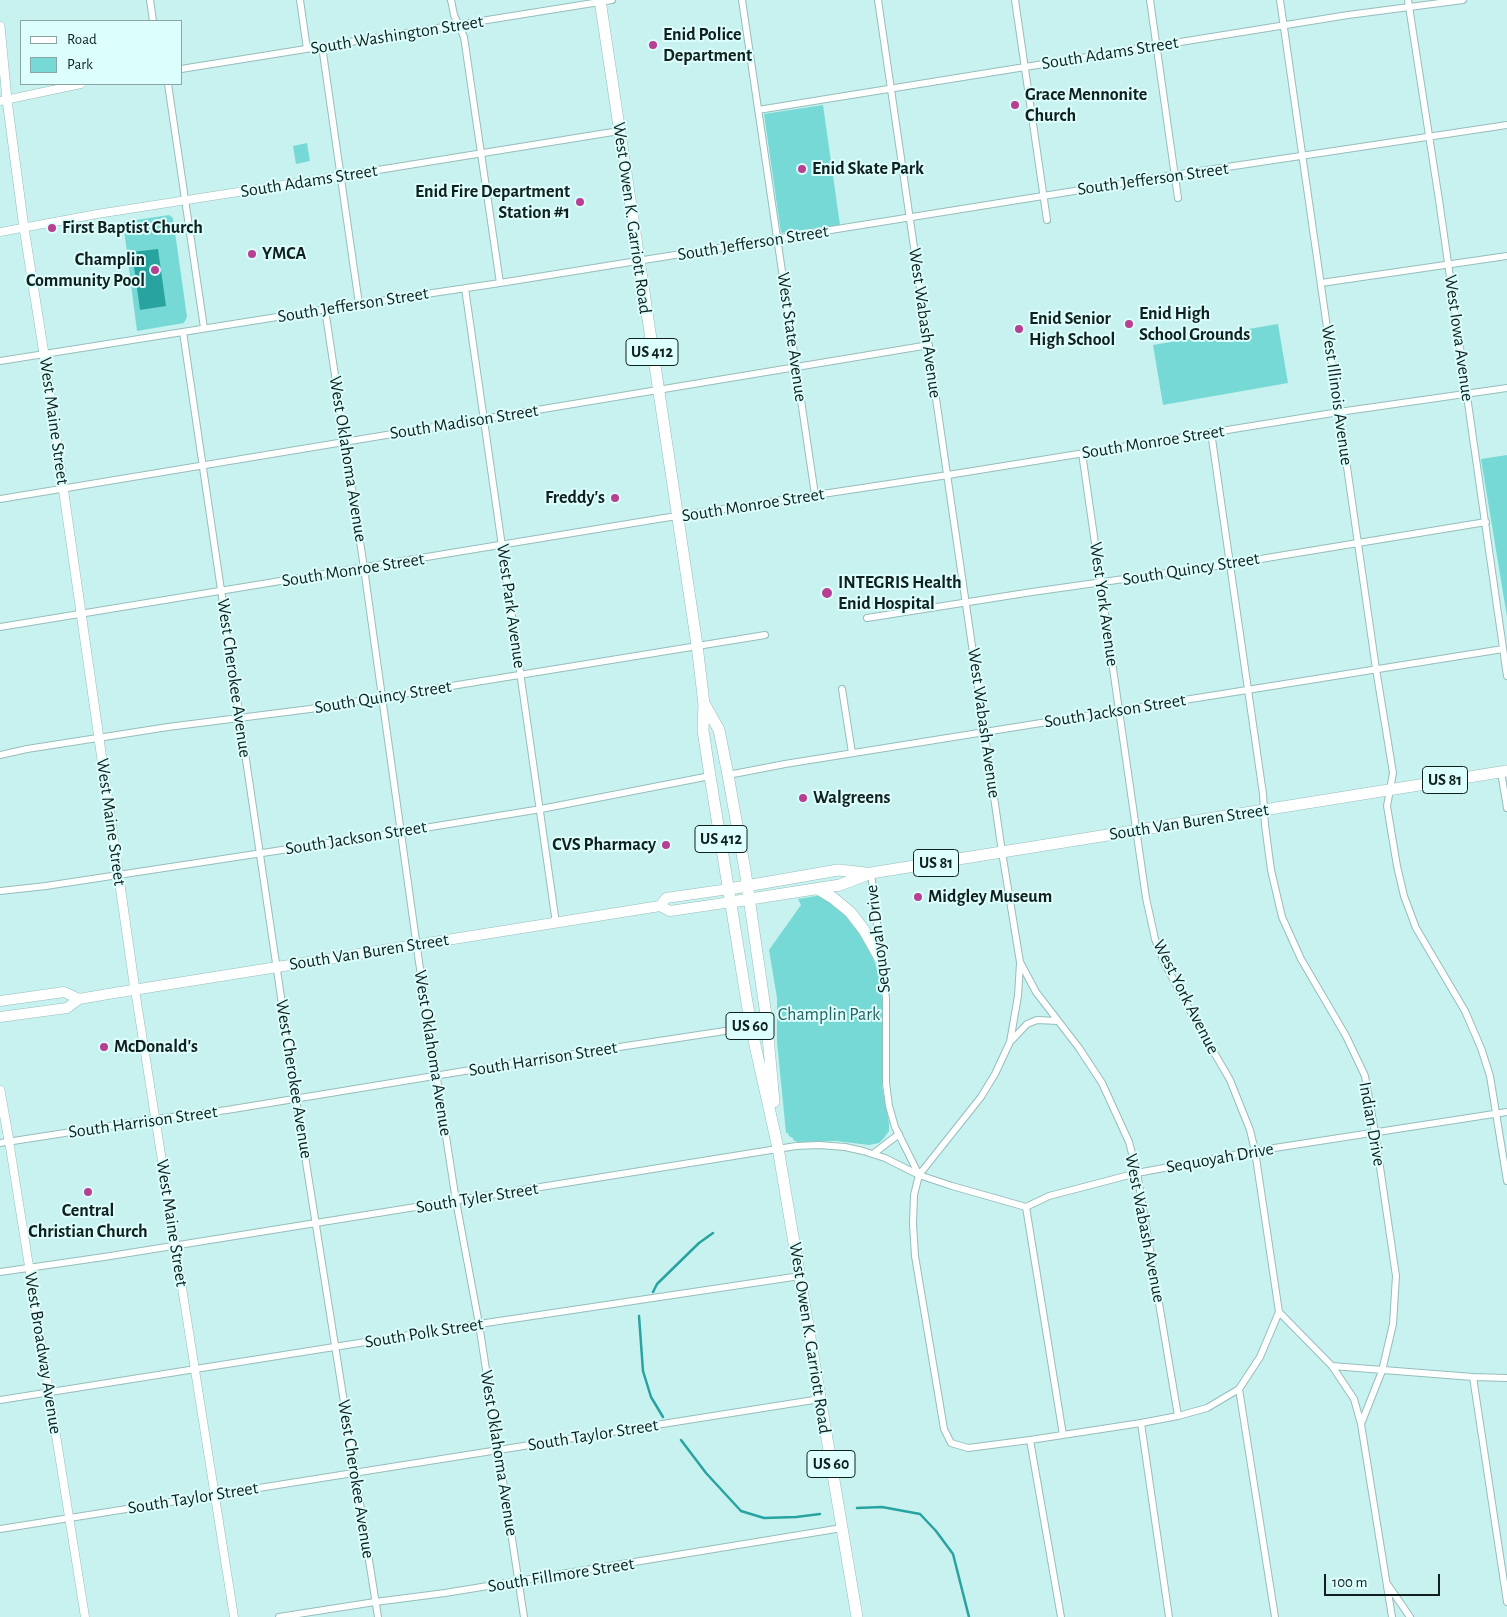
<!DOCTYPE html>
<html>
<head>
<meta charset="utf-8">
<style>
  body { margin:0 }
  #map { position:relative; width:1507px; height:1617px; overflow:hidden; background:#c8f2f0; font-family:"Alegreya Sans",sans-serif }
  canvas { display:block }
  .legend { position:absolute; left:20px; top:20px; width:162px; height:65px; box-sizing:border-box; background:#dcfefc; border:1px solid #8aa5a4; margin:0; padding:6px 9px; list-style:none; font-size:15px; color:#10201f }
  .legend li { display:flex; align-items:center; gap:10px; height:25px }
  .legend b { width:25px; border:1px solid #8aa5a4 }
  .scale { position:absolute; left:1324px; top:1574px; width:116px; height:22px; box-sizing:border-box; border:2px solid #10201f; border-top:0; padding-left:6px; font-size:15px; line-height:18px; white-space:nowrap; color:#10201f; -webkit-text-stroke:4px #dcfefc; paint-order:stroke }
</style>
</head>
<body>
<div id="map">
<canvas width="1507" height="1617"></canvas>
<ul class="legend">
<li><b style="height:6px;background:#fff"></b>Road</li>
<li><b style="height:14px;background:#77d9d6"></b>Park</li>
</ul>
<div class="scale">100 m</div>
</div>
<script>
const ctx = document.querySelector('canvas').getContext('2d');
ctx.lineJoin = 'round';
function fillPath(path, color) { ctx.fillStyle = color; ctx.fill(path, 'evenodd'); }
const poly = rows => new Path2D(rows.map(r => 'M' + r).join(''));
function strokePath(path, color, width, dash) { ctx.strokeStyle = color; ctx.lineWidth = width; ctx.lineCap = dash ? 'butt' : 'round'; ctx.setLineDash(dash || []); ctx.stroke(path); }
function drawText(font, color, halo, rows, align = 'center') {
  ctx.font = font + ' "Alegreya Sans",sans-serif'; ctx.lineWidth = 4; ctx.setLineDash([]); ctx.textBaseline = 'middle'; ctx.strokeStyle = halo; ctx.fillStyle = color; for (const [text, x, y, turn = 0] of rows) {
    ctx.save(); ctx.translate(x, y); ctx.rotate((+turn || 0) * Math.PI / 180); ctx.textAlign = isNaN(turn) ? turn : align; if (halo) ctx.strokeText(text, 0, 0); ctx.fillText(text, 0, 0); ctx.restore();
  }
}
fillPath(poly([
  [823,105,840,225,781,233,764,114],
  [307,143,310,161,296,164,293,146],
  [169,215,173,218,187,317,184,323,137,331,123,222],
  [1278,324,1288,383,1163,405,1153,345],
  [1507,455,1507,617,1481,459],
  [822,895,851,920,871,952,878,972,882,999,882,1086,889,1123,889,1131,884,1138,879,1143,869,1145,836,1141,798,1142,793,1140,793,1138,789,1136,788,1133,786,1133,777,1042,777,998,769,950,801,905,798,899]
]), '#77d9d6');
fillPath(poly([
  [158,249,166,306,140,310,132,252]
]), '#28a3a0');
strokePath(poly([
  [653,1292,657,1284,699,1243,713,1233],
  [639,1316,643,1371,651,1397,663,1417],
  [681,1440,706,1473,741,1511,764,1518,796,1517,820,1514],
  [857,1508,882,1507,920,1514,936,1531,953,1554,969,1617]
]), '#28a3a0', 2.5);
const minor = poly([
  [150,0,153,21],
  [300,0,307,49],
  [451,0,454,15,464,37,500,283],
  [742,0,815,495],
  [878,0,1002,852,1020,962,1036,992,1079,1048,1102,1083,1129,1142,1137,1173,1178,1416],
  [1015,0,1047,220],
  [1150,0,1178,198],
  [1280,0,1376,669,1393,773,1387,806,1397,866,1404,896,1416,928,1465,1011,1481,1048,1490,1076,1507,1181],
  [1408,0,1439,200,1507,676],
  [322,46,359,304],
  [181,69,612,0],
  [168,84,204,328],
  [758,110,1348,15,1463,0],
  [341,176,619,131],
  [1321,283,1507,256],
  [465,288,556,923],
  [325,309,364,568,419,962,456,1201,479,1324,524,1617],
  [183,332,296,1099,378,1617],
  [0,361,359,304,500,283,1174,175,1507,125],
  [1211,432,1263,794,1265,825,1271,870,1282,917,1301,959,1346,1036,1365,1076,1375,1133,1396,1276,1393,1324,1382,1371,1361,1424],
  [1082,453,1146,898,1155,939,1164,962,1194,1018,1230,1080,1250,1130,1255,1151,1279,1312,1332,1366,1354,1399,1361,1424,1392,1617],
  [0,499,929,345],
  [867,618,1032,592,1230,564,1486,522],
  [0,627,664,518,948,475,1339,412,1507,388],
  [842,689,852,753],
  [0,755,27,749,168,727,310,709,765,635],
  [1501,772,1507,808],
  [728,775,785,764,1503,649],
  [871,873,886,998,886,1083,889,1106,895,1127,919,1175,952,1186,1026,1207,1049,1196,1137,1173,1255,1151,1507,1112],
  [0,891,46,886,400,832,541,809,710,776],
  [1020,963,1018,996,1010,1042,995,1074,981,1097,919,1175,914,1195,913,1224,915,1256,944,1429,951,1443,968,1448,1030,1440,1141,1423,1178,1416,1207,1408,1239,1389],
  [1012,1040,1027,1024,1037,1020,1058,1021],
  [0,1143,155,1119,227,1110,501,1065,751,1027],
  [873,1154,899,1134],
  [1026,1207,1063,1435],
  [0,1272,104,1257,796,1146,819,1145,845,1147,863,1151,885,1158,919,1175],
  [1332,1366,1473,1377,1507,1378],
  [1473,1377,1507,1602],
  [0,1400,479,1324,800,1276],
  [1141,1423,1169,1617],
  [1030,1440,1061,1617],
  [0,1529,820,1399],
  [1388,1585,1410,1617],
  [279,1617,375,1602,445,1593,842,1528],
  [1275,1617,1239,1389,1260,1357,1279,1312]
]);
const tertiary = poly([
  [0,101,81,84],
  [0,232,97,214,341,176],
  [135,990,234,1617],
  [9,1141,85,1617]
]);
const secondary = poly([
  [0,26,7,100,24,228,44,354,135,990],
  [0,1090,9,1141]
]);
const primary = poly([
  [660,906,666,898,729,889],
  [0,1001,64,992,79,999],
  [0,1017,67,1008,79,999,108,994,660,906,670,911,731,902]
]);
const trunk = poly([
  [600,0,697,645,704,704,703,730,710,776,751,1027,778,1148,857,1617],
  [705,705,719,730,728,775,745,870,766,1015,774,1102],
  [729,889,838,870,866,873],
  [818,889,833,898,850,912,864,930,882,962],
  [731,902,840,885,871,873,1507,771]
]);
strokePath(minor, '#95bdbb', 8);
strokePath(tertiary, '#95bdbb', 9);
strokePath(secondary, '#95bdbb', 10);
strokePath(primary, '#95bdbb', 11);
strokePath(trunk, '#95bdbb', 12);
strokePath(minor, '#fff', 6);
strokePath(tertiary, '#fff', 8);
strokePath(secondary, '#fff', 9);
strokePath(primary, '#fff', 10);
strokePath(trunk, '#fff', 11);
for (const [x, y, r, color] of [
  [653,45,5,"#b93f92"],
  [1015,105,5,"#b93f92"],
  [802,169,5,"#b93f92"],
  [580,202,5,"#b93f92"],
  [52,228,5,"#b93f92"],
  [252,254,5,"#b93f92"],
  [155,270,5,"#b93f92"],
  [1129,324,5,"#b93f92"],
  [1019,329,5,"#b93f92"],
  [615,498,5,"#b93f92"],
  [827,593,6,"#b93f92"],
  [803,798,5,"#b93f92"],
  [666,845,5,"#b93f92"],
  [918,897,5,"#b93f92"],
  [104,1047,5,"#b93f92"],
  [88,1192,5,"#b93f92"]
]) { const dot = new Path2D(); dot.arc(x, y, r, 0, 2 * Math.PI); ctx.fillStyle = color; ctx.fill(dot); strokePath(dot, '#dcfefc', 2); }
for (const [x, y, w] of [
  [652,352,52],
  [1445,780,45],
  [721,839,52],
  [936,863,45],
  [750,1026,48],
  [831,1464,48]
]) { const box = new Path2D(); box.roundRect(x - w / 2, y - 13.5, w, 27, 4); ctx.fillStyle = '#dcfefc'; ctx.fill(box); strokePath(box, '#10201f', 1); }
drawText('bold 16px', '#10201f', null, [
  ["US 412",652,352],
  ["US 81",1445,780],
  ["US 412",721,839],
  ["US 81",936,863],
  ["US 60",750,1026],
  ["US 60",831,1464]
]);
drawText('18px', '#10201f', '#dcfefc', [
  ["South Washington Street",397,35,-9],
  ["South Adams Street",1110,53,-9],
  ["South Jefferson Street",1153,179,-8],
  ["South Adams Street",309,181,-9],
  ["West Owen K. Garriott Road",632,218,82],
  ["South Jefferson Street",753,243,-9],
  ["South Jefferson Street",353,305,-9],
  ["West Wabash Avenue",925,323,82],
  ["West State Avenue",792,337,82],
  ["West Iowa Avenue",1459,338,82],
  ["West Illinois Avenue",1337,395,82],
  ["West Maine Street",54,421,82],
  ["South Madison Street",464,422,-9],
  ["South Monroe Street",1153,442,-9],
  ["West Oklahoma Avenue",348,459,81],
  ["South Monroe Street",753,505,-9],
  ["South Quincy Street",1191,569,-9],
  ["South Monroe Street",353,570,-9],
  ["West York Avenue",1104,604,82],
  ["West Park Avenue",511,606,82],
  ["West Cherokee Avenue",234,678,82],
  ["South Quincy Street",383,697,-9],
  ["South Jackson Street",1115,711,-9],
  ["West Wabash Avenue",984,723,82],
  ["West Maine Street",111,822,82],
  ["South Van Buren Street",1189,822,-9],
  ["South Jackson Street",356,838,-9],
  ["Sequoyah Drive",878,939,-97],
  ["South Van Buren Street",369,952,-9],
  ["West York Avenue",1186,997,63],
  ["West Oklahoma Avenue",433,1053,81],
  ["South Harrison Street",543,1059,-9],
  ["West Cherokee Avenue",294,1079,81],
  ["South Harrison Street",143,1122,-8],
  ["Indian Drive",1372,1124,80],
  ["Sequoyah Drive",1220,1158,-10],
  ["South Tyler Street",477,1198,-9],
  ["West Maine Street",172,1223,81],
  ["West Wabash Avenue",1145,1228,79],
  ["South Polk Street",424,1333,-9],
  ["West Owen K. Garriott Road",810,1338,81],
  ["West Broadway Avenue",43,1353,81],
  ["South Taylor Street",593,1435,-9],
  ["West Oklahoma Avenue",499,1453,81],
  ["West Cherokee Avenue",356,1479,81],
  ["South Taylor Street",193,1498,-9],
  ["South Fillmore Street",561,1575,-9]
]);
drawText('bold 18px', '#10201f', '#dcfefc', [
  ["Enid Police",663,35],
  ["Department",663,56],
  ["Grace Mennonite",1025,95],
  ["Church",1025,116],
  ["Enid Skate Park",812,169],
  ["Enid Fire Department",570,192,"right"],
  ["Station #1",570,213,"right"],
  ["First Baptist Church",62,228],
  ["YMCA",262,254],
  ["Champlin",145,260,"right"],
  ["Community Pool",145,281,"right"],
  ["Enid High",1139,314],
  ["School Grounds",1139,335],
  ["Enid Senior",1029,319],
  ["High School",1029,340],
  ["Freddy's",605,498,"right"],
  ["INTEGRIS Health",838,583],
  ["Enid Hospital",838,604],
  ["Walgreens",813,798],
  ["CVS Pharmacy",656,845,"right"],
  ["Midgley Museum",928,897],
  ["McDonald's",114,1047],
  ["Central",88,1211,"center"],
  ["Christian Church",88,1232,"center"]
], 'left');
drawText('18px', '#246361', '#dcfefc', [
  ["Champlin Park",829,1015]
]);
</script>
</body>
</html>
